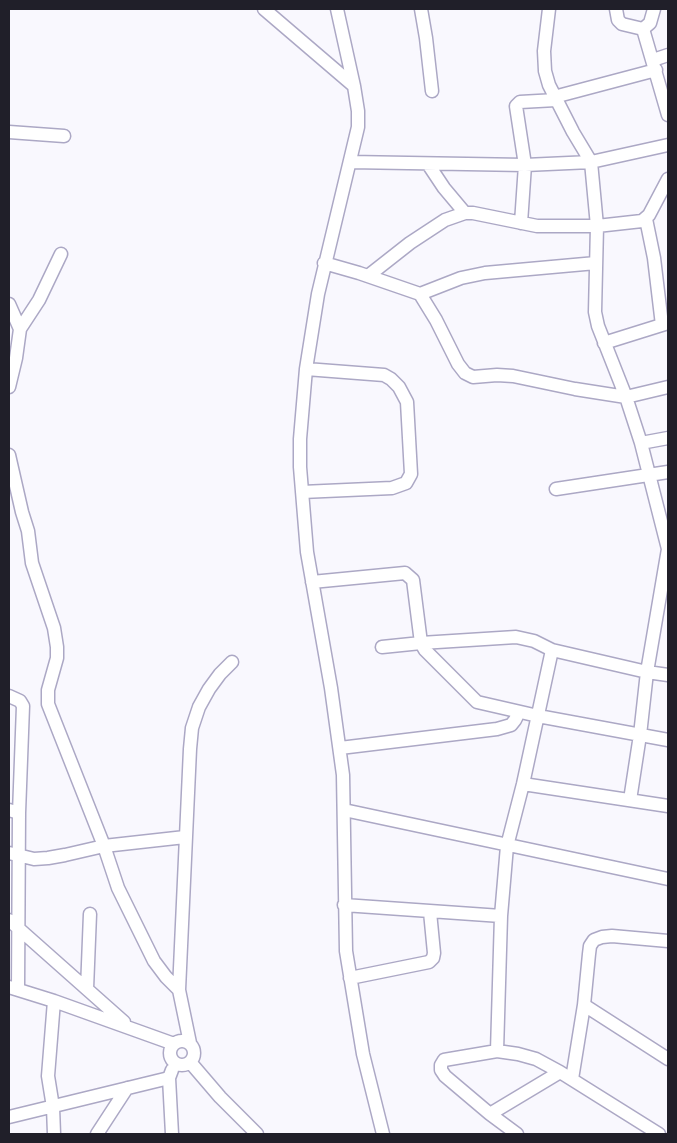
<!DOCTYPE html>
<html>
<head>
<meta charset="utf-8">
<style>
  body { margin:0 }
  #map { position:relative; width:677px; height:1143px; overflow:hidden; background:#f9f8fe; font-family:"Noto Sans",sans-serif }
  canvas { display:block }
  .frame { position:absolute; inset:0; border:10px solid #201f29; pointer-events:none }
</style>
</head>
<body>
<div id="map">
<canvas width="677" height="1143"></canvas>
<div class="frame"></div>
</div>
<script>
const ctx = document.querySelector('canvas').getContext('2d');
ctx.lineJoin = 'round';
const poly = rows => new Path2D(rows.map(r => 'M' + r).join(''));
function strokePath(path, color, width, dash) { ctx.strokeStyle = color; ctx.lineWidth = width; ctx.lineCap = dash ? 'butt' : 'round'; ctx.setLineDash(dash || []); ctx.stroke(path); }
const minor = poly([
  [264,9,354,86],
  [337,9,354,86,358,111,358,127,318,294,306,369,300,439,300,467,307,552,331,688,343,775,346,951,363,1054,383,1134],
  [421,9,426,38,432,91],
  [549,9,544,51,545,71,549,85,573,132,591,162,597,226,595,312,598,326,626,397,641,443,668,549],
  [616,9,618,20,622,24,643,29,650,23,654,9],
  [643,29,668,115],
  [653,60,668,55],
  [554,97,656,70],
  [9,132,64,136],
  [350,162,525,165,591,162,668,145],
  [428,164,444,188,465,213],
  [646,219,654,258,662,325],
  [521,223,525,165,516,106,520,102,556,100],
  [324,263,359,273,420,294,461,278,485,273,596,263],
  [368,276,410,243,445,220,465,213,473,213,537,226,597,226,642,221,649,215,668,179],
  [420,294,436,320,458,364,465,373,473,377,497,375,513,376,575,389,626,397,668,387],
  [9,304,20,329],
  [604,343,668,323],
  [9,387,16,358,20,329,39,300,61,254],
  [641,443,668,438],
  [9,455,22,512,28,531,32,563,54,628,57,647,57,658,48,690,48,704,104,846,118,888,154,961,166,977,179,990],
  [556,489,668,472],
  [302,492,392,488,406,483,411,474,407,402,399,387,391,379,384,375,306,369],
  [312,582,405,573,413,580,421,643,425,650,477,702,538,716,668,740],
  [382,647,421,643,516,637,534,641,552,650,647,672,668,675],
  [9,696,20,701,23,706,19,813],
  [340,748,497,729,511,725,515,720,519,712],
  [523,784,668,806],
  [630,800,640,735,647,672,668,549],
  [9,810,19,813,18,989],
  [344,810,668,879],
  [9,853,34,859,48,858,65,855,104,846,185,837],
  [344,905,501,916],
  [9,920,124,1022],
  [350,978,429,962,433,958,434,953,430,912],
  [9,987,54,1001,174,1044],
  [87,989,90,914],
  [54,1001,48,1076,53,1107,54,1134],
  [584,1005,668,1059],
  '170 1053a12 12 0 1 1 24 0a12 12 0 1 1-24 0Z',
  [190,1043,179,990,190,749,192,728,199,707,209,689,220,674,232,662],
  [497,1051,501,916,507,846,523,784,552,650],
  [190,1062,220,1097,257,1134],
  [172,1070,169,1078,172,1134],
  [572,1079,584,1005,589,954,590,946,594,940,602,937,612,936,668,941],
  [490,1114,560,1072],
  [9,1117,169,1078],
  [97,1134,127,1088],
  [517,1134,490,1114,445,1076,441,1070,441,1065,444,1060,497,1051,518,1054,536,1059,560,1072,659,1134]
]);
strokePath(minor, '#aca8c5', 15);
strokePath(minor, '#fff', 12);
</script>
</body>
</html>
